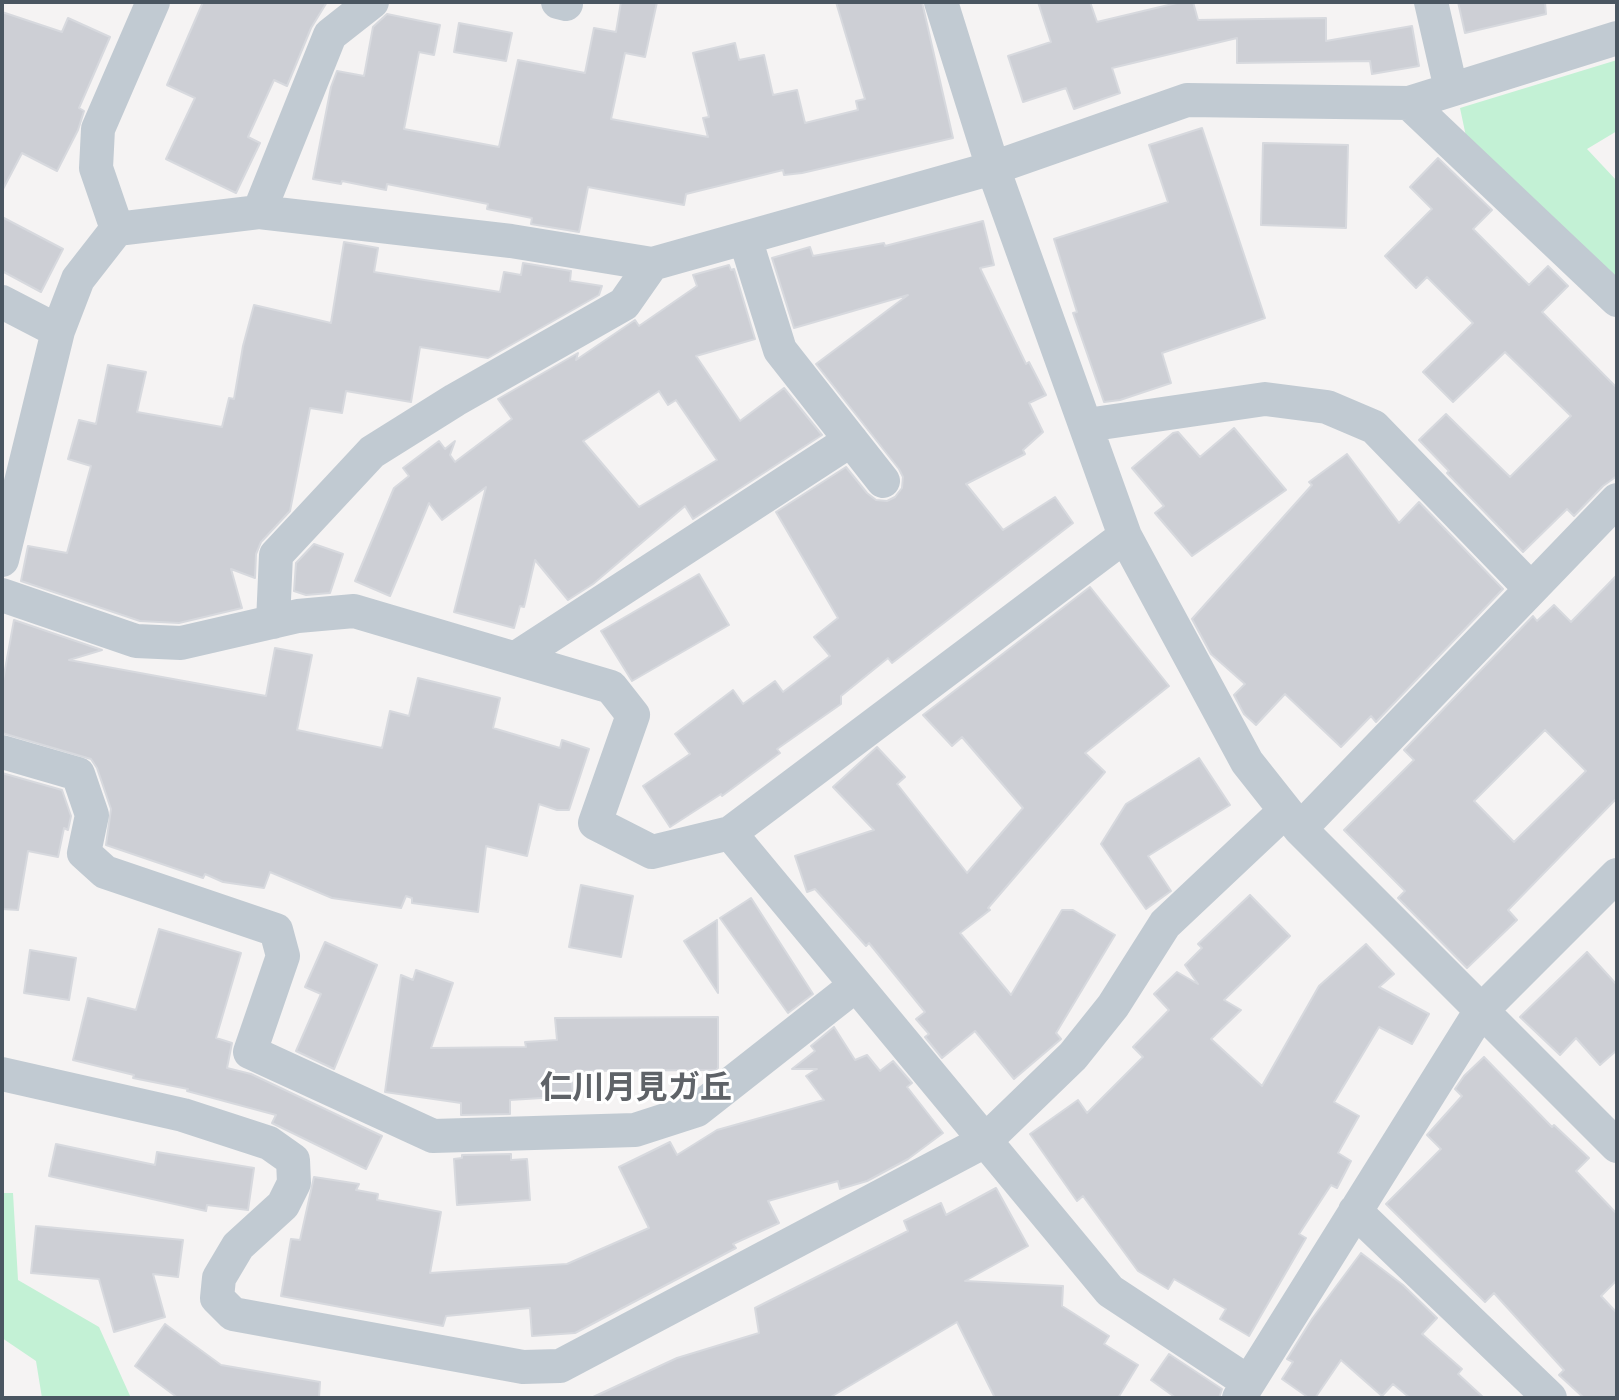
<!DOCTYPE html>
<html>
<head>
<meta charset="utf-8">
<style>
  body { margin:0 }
  #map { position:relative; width:1619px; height:1400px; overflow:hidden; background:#f5f3f3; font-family:Karla,sans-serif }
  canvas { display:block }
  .frame { position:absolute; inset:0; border:4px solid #4a5661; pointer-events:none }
</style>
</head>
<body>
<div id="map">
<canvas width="1619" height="1400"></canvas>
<div class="frame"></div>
</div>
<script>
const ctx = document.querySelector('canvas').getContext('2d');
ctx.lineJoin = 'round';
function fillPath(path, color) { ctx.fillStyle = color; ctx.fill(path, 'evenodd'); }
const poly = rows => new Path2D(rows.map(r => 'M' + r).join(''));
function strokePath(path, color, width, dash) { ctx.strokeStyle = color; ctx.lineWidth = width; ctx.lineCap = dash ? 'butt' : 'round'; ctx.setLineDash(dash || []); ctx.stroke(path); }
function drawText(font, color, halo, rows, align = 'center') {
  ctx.font = font + ' Karla,"Noto Sans JP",sans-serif'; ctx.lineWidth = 6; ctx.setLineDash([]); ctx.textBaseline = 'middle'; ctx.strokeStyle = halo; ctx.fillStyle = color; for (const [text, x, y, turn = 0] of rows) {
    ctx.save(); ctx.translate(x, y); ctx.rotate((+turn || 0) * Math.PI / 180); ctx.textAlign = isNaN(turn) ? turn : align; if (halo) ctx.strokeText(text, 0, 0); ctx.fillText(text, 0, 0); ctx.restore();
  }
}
fillPath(poly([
  [1617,60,1617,131,1587,149,1617,181,1617,282,1468,146,1460,108],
  [2,1193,13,1193,18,1280,99,1327,131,1398,42,1398,36,1361,2,1338]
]), '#c3f1d5');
const building = poly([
  [203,2,327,2,311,28,287,86,274,80,248,137,260,143,236,193,166,159,195,98,167,85,203,2],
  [621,2,657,2,645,57,625,53,611,119,708,137,703,118,709,117,693,53,735,43,739,60,764,55,773,95,797,90,805,123,858,110,856,101,865,99,836,2,922,2,953,138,802,173,784,175,783,170,686,194,684,205,588,187,579,232,531,224,532,218,487,209,488,204,387,184,386,190,342,181,341,184,313,179,331,87,337,71,364,76,373,27,387,14,440,25,434,55,419,52,404,129,499,147,518,60,585,73,594,28,616,32,621,2],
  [1038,2,1090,2,1097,22,1181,2,1193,2,1198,20,1326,18,1326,41,1412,26,1419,66,1372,74,1370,61,1237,63,1237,38,1112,68,1120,93,1074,109,1066,88,1023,102,1008,56,1051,42,1038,2],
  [1458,2,1545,2,1546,14,1465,33,1458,2],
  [2,12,62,32,68,18,110,37,79,108,84,111,78,130,57,171,22,153,2,191,2,12],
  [459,23,512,33,506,61,454,52,459,23],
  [1202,128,1265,318,1162,353,1171,383,1120,400,1104,402,1073,313,1077,312,1054,239,1168,202,1149,145,1202,128],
  [1263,143,1348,145,1346,228,1261,225,1263,143],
  [1438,158,1492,210,1473,229,1529,285,1548,266,1568,286,1542,312,1617,388,1617,476,1603,486,1574,516,1567,509,1523,552,1447,473,1449,471,1419,440,1446,414,1510,477,1571,416,1505,352,1453,402,1423,372,1473,323,1427,277,1416,288,1385,256,1432,209,1410,187,1438,158],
  [2,217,63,249,41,292,2,271,2,217],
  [983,221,994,265,980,268,1026,364,1029,362,1046,395,1029,403,1043,432,1023,450,1025,454,966,484,1003,530,1055,497,1073,523,892,663,888,658,841,696,841,704,777,749,780,753,722,796,721,794,670,827,643,786,690,754,675,734,733,690,743,704,775,681,783,692,830,656,814,637,838,618,776,512,846,467,867,493,876,500,887,501,895,497,902,488,903,477,899,469,816,364,908,295,794,328,772,258,810,247,813,256,884,243,885,246,983,221],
  [344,242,378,248,374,272,500,292,504,272,521,275,523,263,571,271,570,281,602,286,599,295,488,358,420,347,411,402,346,391,342,413,310,408,290,511,261,542,256,554,255,578,231,569,242,608,179,623,140,621,21,581,28,546,67,553,91,466,68,459,79,420,96,424,108,365,146,372,137,412,222,427,229,398,234,399,243,346,254,305,331,323,344,242],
  [729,265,731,270,734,269,755,339,696,356,740,421,784,388,822,435,693,519,685,506,593,584,568,600,535,560,524,607,520,606,514,628,454,612,486,487,442,520,429,503,390,596,355,581,394,488,409,476,403,468,439,441,445,449,455,441,450,455,455,462,512,419,498,399,578,353,576,360,635,320,639,326,697,286,693,275,729,265],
  [659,391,668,405,676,400,717,460,639,507,583,441,659,391],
  [1234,428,1286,490,1192,556,1155,513,1164,506,1132,468,1173,433,1178,432,1200,457,1234,428],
  [1347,454,1399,523,1419,502,1503,589,1376,722,1371,716,1341,747,1285,694,1256,725,1244,714,1234,695,1245,684,1211,654,1192,619,1312,485,1309,482,1347,454],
  [314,544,343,554,330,593,306,595,294,591,296,563,314,544],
  [699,574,729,625,632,681,601,631,699,574],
  [1617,575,1617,802,1615,800,1508,910,1517,920,1467,968,1398,898,1405,891,1344,830,1414,760,1404,750,1533,616,1537,621,1554,605,1571,622,1617,575],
  [1545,730,1586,771,1514,842,1474,801,1545,730],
  [1090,587,1169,686,1085,753,1105,772,988,908,990,910,960,933,1011,995,1062,910,1073,910,1115,935,1056,1033,1061,1039,1014,1079,975,1031,942,1058,925,1037,929,1034,916,1019,925,1012,869,943,866,946,815,889,807,892,795,856,874,830,833,787,877,747,905,777,897,784,967,873,1023,808,962,737,952,746,923,715,1090,587],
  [14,620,102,650,69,660,266,696,275,648,312,655,297,730,382,748,390,711,409,716,418,678,500,698,493,728,560,748,562,740,589,749,569,810,557,810,539,804,527,856,486,846,478,912,412,903,412,898,406,896,401,908,332,898,270,872,264,888,223,882,205,874,203,878,106,845,111,809,97,768,91,759,2,733,2,686,14,620],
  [1199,758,1230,805,1148,856,1171,891,1146,909,1101,844,1126,804,1199,758],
  [2,773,62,790,71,816,68,830,64,828,58,857,28,851,18,910,2,909,2,773],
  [581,885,633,896,621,957,569,947,581,885],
  [1250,895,1290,936,1224,1000,1241,1010,1211,1039,1262,1086,1319,986,1366,944,1394,974,1379,987,1429,1014,1412,1044,1379,1027,1334,1102,1359,1116,1338,1153,1351,1161,1337,1188,1331,1185,1299,1234,1306,1238,1249,1336,1220,1319,1226,1309,1174,1279,1168,1289,1138,1271,1083,1196,1077,1201,1030,1134,1078,1100,1087,1113,1143,1057,1133,1047,1169,1010,1154,994,1177,972,1198,984,1185,965,1202,948,1198,944,1250,895],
  [751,898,813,994,788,1013,720,918,751,898],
  [717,920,718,993,684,941,717,920],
  [159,929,241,953,216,1038,232,1043,227,1068,251,1074,382,1136,366,1169,272,1123,276,1115,187,1091,188,1089,133,1078,134,1075,73,1060,88,998,136,1010,159,929],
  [325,942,377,965,334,1069,296,1051,321,994,305,987,325,942],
  [30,950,76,958,69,1000,24,993,30,950],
  [1587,952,1617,985,1617,1050,1600,1065,1576,1038,1560,1055,1520,1017,1587,952],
  [416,970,453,983,431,1048,526,1047,525,1042,557,1040,555,1018,718,1017,718,1068,716,1070,571,1071,573,1096,510,1100,510,1114,461,1115,461,1103,385,1092,401,975,413,980,416,970],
  [834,1027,855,1060,867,1055,880,1071,893,1061,912,1083,907,1087,943,1133,908,1159,867,1181,840,1189,838,1181,768,1201,779,1223,733,1244,736,1248,575,1333,532,1336,530,1308,446,1316,443,1326,281,1296,291,1239,300,1240,314,1177,359,1184,356,1190,378,1194,377,1200,441,1212,430,1273,567,1264,649,1228,619,1167,670,1142,677,1155,717,1130,824,1100,806,1076,817,1069,792,1069,815,1051,811,1046,834,1027],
  [1484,1057,1552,1127,1554,1125,1589,1158,1576,1171,1617,1214,1617,1280,1601,1296,1617,1313,1617,1398,1584,1398,1559,1375,1564,1370,1494,1293,1485,1302,1386,1204,1441,1149,1427,1135,1462,1096,1455,1089,1464,1076,1484,1057],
  [56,1144,155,1165,157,1152,254,1168,248,1210,207,1205,206,1211,49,1176,56,1144],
  [511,1154,511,1160,527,1159,530,1200,457,1205,454,1159,462,1158,462,1155,511,1154],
  [996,1188,1028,1246,965,1281,1063,1286,1062,1306,1109,1336,1104,1344,1138,1365,1118,1398,995,1398,957,1322,829,1398,591,1398,677,1358,759,1333,755,1308,908,1231,904,1221,941,1203,946,1215,996,1188],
  [36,1226,183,1240,178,1277,153,1274,165,1317,114,1332,99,1279,31,1273,36,1226],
  [1361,1253,1403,1285,1437,1318,1422,1334,1462,1369,1458,1374,1484,1398,1410,1398,1393,1384,1382,1396,1341,1360,1315,1398,1309,1398,1282,1379,1293,1362,1287,1359,1312,1319,1361,1253],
  [165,1324,221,1365,320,1382,319,1398,178,1398,135,1366,165,1324],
  [1169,1354,1222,1389,1219,1398,1176,1398,1151,1380,1169,1354]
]);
fillPath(building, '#cdcfd5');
strokePath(building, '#d7d9de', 2);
strokePath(poly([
  [558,2,566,4],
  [941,2,993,168,1125,536,1247,762,1300,829,1617,1146],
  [1431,2,1451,89],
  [1409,103,1617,300],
  [259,212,330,35,372,2],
  [117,229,96,168,98,129,153,2],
  [745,238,780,350,883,481],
  [2,302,58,331],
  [1087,425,1265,399,1327,407,1374,427,1531,589],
  [2,560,58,331,78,279,117,229,259,212,511,241,652,264,993,168,1187,100,1409,103,1617,38],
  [2,595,136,641,181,643,298,616,354,611,611,687,633,715,595,823,652,852,730,833,1125,536],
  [273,622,276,555,372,452,455,400,624,304,652,264],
  [516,658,851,440],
  [2,752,78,774,92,815,84,853,105,872,276,930,283,956,250,1052,433,1136,635,1130,697,1110,856,985],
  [1300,829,1617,500],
  [730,833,1110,1291,1248,1382],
  [2,1074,183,1115,269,1143,293,1160,294,1183,283,1205,238,1246,219,1278,217,1298,233,1314,523,1367,560,1366,985,1141,1073,1056,1113,1006,1165,924,1285,811],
  [1355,1211,1550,1398],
  [1239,1398,1480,1012,1617,875]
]), '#c1cad2', 34);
drawText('bold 32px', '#5f6368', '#fff', [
  ["仁川月見ガ丘",636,1089]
]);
</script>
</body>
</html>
